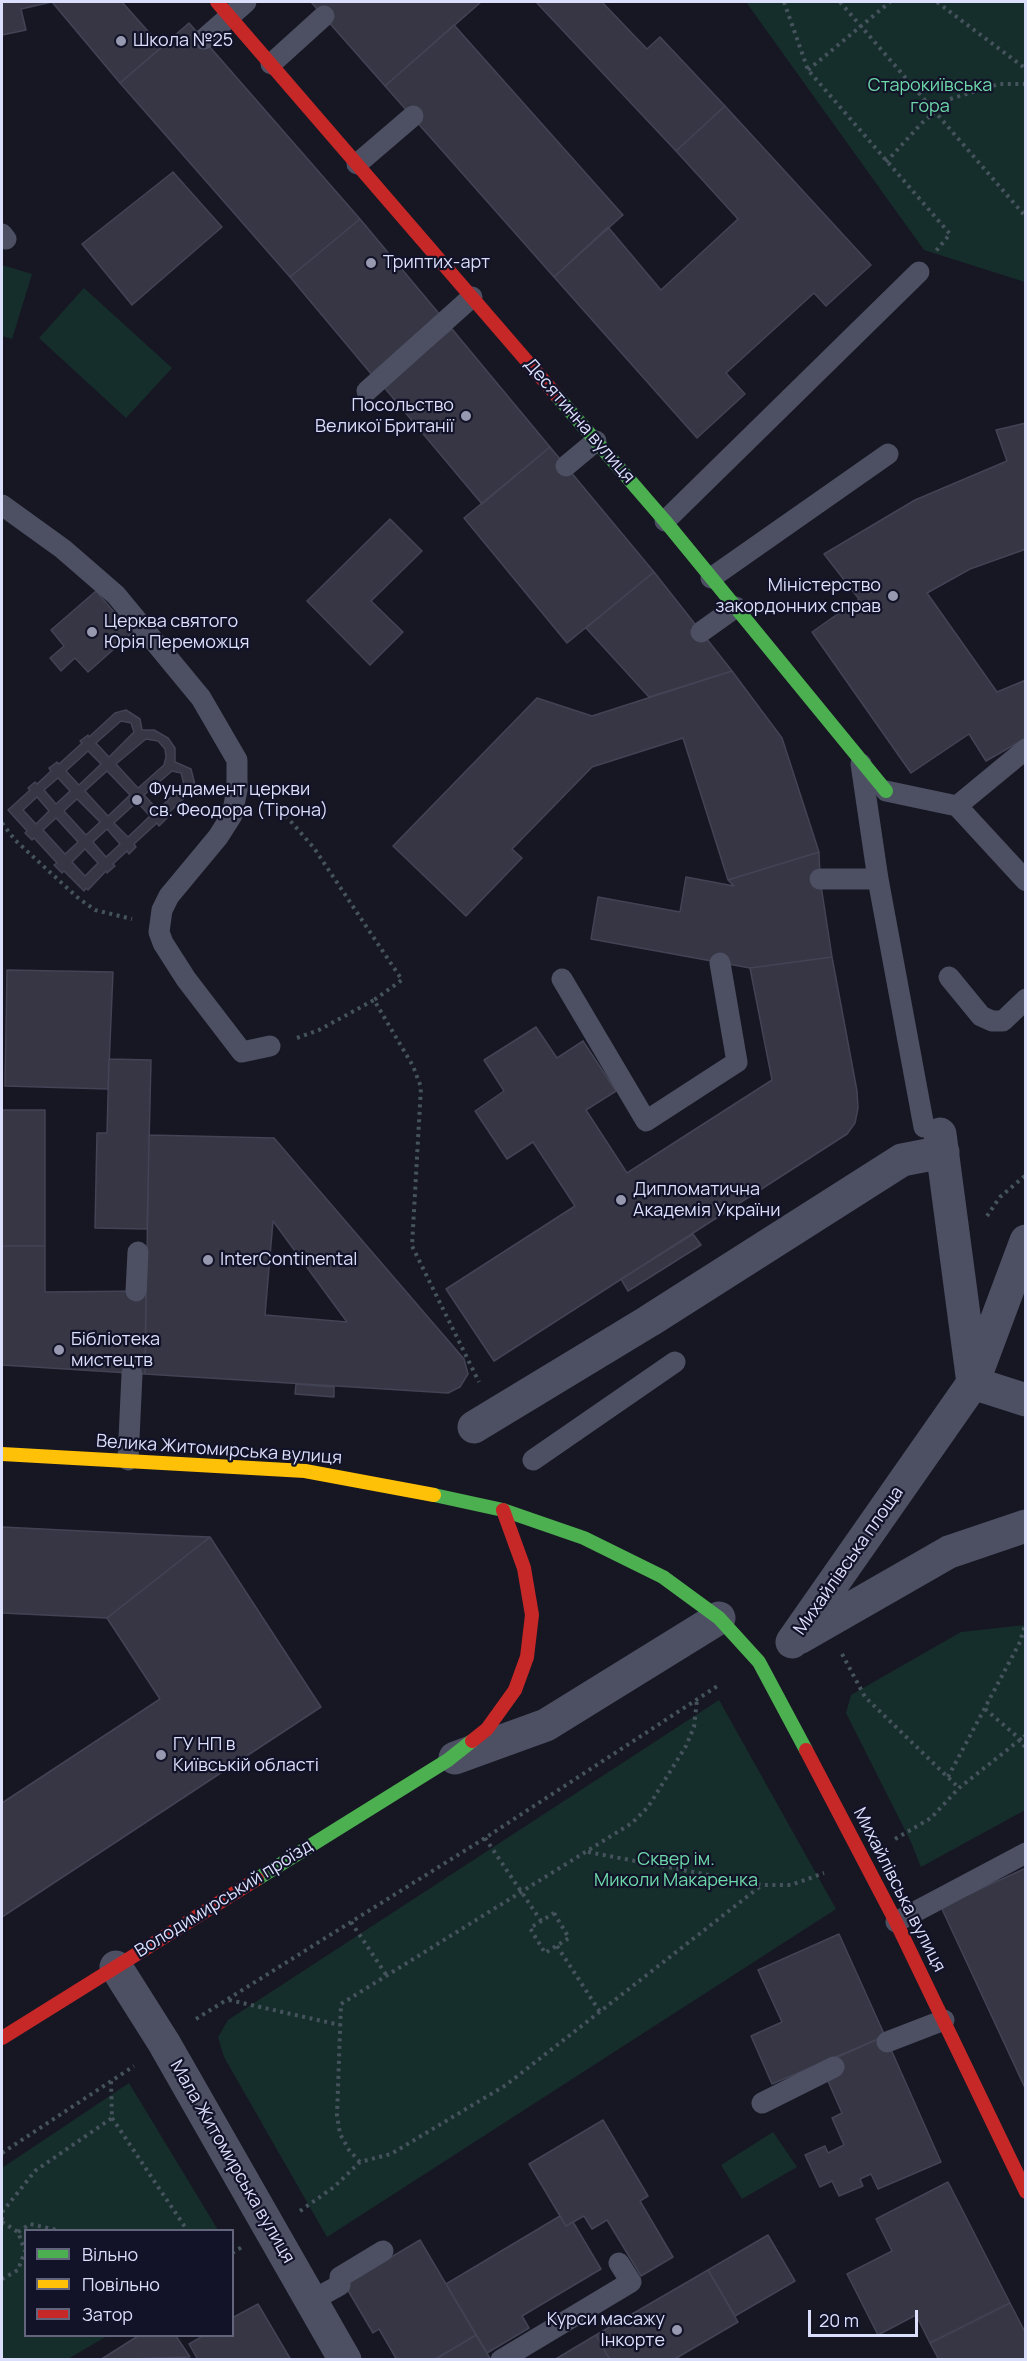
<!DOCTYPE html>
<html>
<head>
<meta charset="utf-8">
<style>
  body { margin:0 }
  #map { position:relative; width:1027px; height:2361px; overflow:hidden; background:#171723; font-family:Manrope,sans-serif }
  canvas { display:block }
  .frame { position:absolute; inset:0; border:3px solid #dcdffc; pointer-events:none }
  .legend { position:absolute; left:24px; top:2229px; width:210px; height:108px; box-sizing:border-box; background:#121328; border:2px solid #63657d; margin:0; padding:8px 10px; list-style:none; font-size:18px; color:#dcdffc }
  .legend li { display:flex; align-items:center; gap:12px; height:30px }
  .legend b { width:30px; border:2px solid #63657d }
  .scale { position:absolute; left:808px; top:2310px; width:110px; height:27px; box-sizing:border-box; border:3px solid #dcdffc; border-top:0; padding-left:8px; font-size:18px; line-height:21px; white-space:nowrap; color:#dcdffc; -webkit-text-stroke:4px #121328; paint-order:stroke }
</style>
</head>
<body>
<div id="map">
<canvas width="1027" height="2361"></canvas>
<div class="frame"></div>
<ul class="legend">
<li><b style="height:8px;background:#4caf50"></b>Вільно</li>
<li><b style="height:8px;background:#ffc107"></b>Повільно</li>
<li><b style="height:8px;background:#c62828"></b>Затор</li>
</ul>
<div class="scale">20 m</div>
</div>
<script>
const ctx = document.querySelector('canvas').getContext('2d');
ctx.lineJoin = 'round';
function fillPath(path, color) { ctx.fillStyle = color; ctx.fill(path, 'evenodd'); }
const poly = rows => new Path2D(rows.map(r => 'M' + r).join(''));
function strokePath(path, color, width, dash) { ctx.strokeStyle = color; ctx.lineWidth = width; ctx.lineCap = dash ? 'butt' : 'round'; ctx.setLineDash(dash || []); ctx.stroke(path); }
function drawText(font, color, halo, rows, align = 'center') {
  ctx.font = font + ' Manrope,sans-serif'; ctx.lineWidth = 4.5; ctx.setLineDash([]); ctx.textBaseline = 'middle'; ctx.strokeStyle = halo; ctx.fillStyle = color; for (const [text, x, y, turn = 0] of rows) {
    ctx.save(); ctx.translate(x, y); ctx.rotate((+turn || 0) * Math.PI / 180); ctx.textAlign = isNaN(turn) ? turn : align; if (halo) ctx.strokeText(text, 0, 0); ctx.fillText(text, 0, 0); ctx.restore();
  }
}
fillPath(poly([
  [746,2,1025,2,1025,282,924,250],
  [2,265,32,274,12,339,2,336],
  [84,288,172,368,126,418,39,338],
  [1025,1625,1025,1810,921,1867,911,1842,846,1713,851,1695,961,1632],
  [719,1700,836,1909,327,2237,224,2057,218,2037,228,2020],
  [129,2083,218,2230,26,2230,26,2336,107,2336,68,2359,2,2359,2,2168],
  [773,2132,797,2167,742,2199,721,2165]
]), '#162e2b');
const building = poly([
  [2,2,122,2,162,47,120,83,52,2,21,9,26,30,2,35,2,2],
  [311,2,481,2,385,86,311,2],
  [536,2,602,2,647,49,660,37,725,106,676,151,536,2],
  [189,23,360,219,290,277,120,83,189,23],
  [454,25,623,215,554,277,385,86,454,25],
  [725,106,871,265,826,306,814,293,726,373,745,394,697,438,554,277,608,227,661,290,738,219,676,151,725,106],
  [173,172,222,227,132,305,82,244,173,172],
  [360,219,441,316,373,376,290,277,360,219],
  [452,329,550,447,482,504,383,386,452,329],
  [1026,423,1026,549,970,569,927,593,997,692,1026,680,1026,738,986,761,969,734,911,773,812,632,859,599,824,554,915,500,1007,461,996,430,1026,423],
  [550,447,654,572,567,643,464,518,550,447],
  [390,519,422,551,371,601,403,632,370,665,307,601,390,519],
  [654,572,732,671,649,697,586,628,654,572],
  [96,591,132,633,88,672,75,658,61,671,50,658,64,646,51,630,96,591],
  [732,671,782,738,819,852,728,880,683,738,592,767,512,849,522,858,466,916,393,846,537,698,592,716,732,671],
  [126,710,140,719,142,730,154,730,168,738,175,748,175,762,191,769,195,785,192,791,165,816,167,818,159,826,157,823,134,844,136,847,129,854,127,851,113,864,115,866,107,873,106,871,88,890,86,888,84,891,64,871,62,873,54,865,57,863,34,838,32,840,25,833,27,831,8,810,30,790,28,788,35,782,37,784,51,771,49,768,57,762,59,764,82,743,80,741,88,735,89,737,115,713,126,710],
  [121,721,131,723,134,732,109,757,96,743,121,721],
  [146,739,158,741,165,749,166,757,164,765,138,788,116,764,146,739],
  [88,751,101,764,79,785,66,771,88,751],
  [107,771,130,795,108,816,85,791,107,771],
  [172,771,181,773,184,784,158,810,144,795,172,771],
  [58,778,70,791,56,804,44,790,58,778],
  [37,797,49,811,36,824,23,810,37,797],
  [77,799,100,822,86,835,64,811,77,799],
  [137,802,150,816,128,837,114,823,137,802],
  [56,818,78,842,65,854,43,830,56,818],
  [107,829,120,844,106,857,93,842,107,829],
  [85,849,98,863,85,876,72,862,85,849],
  [819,852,820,879,832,957,750,968,591,939,598,897,680,912,686,877,734,886,728,880,819,852],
  [832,957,857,1091,858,1108,855,1123,847,1134,494,1361,446,1289,575,1206,533,1142,507,1159,475,1111,504,1091,484,1060,536,1027,557,1058,583,1041,616,1091,586,1110,627,1173,772,1080,750,968,832,957],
  [7,970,113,972,108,1089,5,1086,7,970],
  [109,1059,151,1060,147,1229,95,1228,97,1133,107,1133,109,1059],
  [2,1110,45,1110,45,1246,2,1246,2,1110],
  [149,1135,274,1138,464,1359,468,1374,460,1387,448,1393,145,1374,149,1135],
  [273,1221,347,1322,265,1315,273,1221],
  [693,1234,701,1245,628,1291,621,1279,693,1234],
  [2,1246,45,1246,45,1292,146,1291,145,1374,2,1365,2,1246],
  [296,1384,334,1387,334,1397,295,1394,296,1384],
  [2,1527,184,1536,210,1537,107,1618,2,1613,2,1527],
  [210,1537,321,1707,2,1917,2,1803,160,1699,107,1618,210,1537],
  [1026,1868,1026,2090,941,1907,1026,1868],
  [839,1934,885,2036,772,2084,751,2036,782,2022,758,1970,839,1934],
  [885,2036,941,2162,878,2189,871,2174,860,2179,863,2186,839,2196,832,2181,820,2187,805,2155,825,2146,828,2153,844,2145,832,2118,842,2113,827,2079,831,2060,885,2036],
  [603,2120,648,2196,640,2201,673,2257,641,2276,607,2220,592,2229,584,2216,566,2226,529,2164,603,2120],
  [948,2182,1010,2303,930,2343,916,2315,878,2335,847,2274,892,2251,876,2219,948,2182],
  [560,2216,566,2226,573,2222,601,2269,522,2316,529,2328,487,2353,446,2284,560,2216],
  [768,2235,795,2281,735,2316,708,2270,768,2235],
  [420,2240,476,2335,434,2360,397,2360,379,2329,373,2333,336,2270,388,2259,420,2240],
  [708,2270,738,2322,673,2360,610,2360,596,2335,708,2270],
  [1010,2303,1026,2334,1026,2360,939,2360,930,2343,1010,2303],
  [258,2304,291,2360,198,2360,189,2344,203,2336,232,2336,232,2318,258,2304],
  [476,2335,491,2360,434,2360,476,2335],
  [596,2335,610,2360,554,2360,596,2335],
  [138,2336,176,2336,190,2357,100,2360,138,2336]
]);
fillPath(building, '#363644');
strokePath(building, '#434356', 1.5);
strokePath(poly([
  [784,2,808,70,950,234,936,251],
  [840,2,1026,217],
  [937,2,1026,69],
  [808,70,890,2],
  [886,162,922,123,950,99,999,84,1026,84],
  [266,793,314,848,402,980,374,1000],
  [2,823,15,840,77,897,95,910,132,919],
  [297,1038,319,1030,374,1000,413,1066,421,1087,412,1246,479,1382],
  [987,1216,1000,1197,1026,1175],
  [842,1654,865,1697,959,1788],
  [985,1709,1020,1739,1026,1749],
  [948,1777,1020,1642,1026,1622],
  [485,1838,541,1921],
  [895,1839,931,1818,959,1788,1026,1735],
  [588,1852,762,1885,791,1885,824,1873],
  [554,1913,569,1938,545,1953,530,1928,554,1913],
  [351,1922,387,1976],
  [557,1946,600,2012],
  [229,2000,340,2025],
  [196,2019,485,1838,719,1685],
  [112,2118,187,2230],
  [2,2153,134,2066],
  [360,2162,349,2150,340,2134,337,2115,341,2004,632,1823,648,1807,686,1746,694,1727,697,1700],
  [300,2211,334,2187,360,2162,391,2154,506,2085,762,1885],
  [2,2220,3,2211,35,2171,112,2118,111,2081],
  [2,2222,18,2232,25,2251,18,2270,2,2279],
  [18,2232,30,2224,57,2230],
  [232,2253,242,2247]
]), '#45535c', 4, [3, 4.5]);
strokePath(poly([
  [204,39,246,2],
  [271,64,324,16],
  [357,164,413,116],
  [2,234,6,239],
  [367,391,472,297],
  [566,466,596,441],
  [2,505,63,549,116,595,201,698,237,760,237,790,232,815,218,837,169,896,162,910,159,932,163,943,186,979,242,1052,270,1046],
  [665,521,919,272],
  [711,578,888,454],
  [701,632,736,607],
  [861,764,878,879,924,1127],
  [886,791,957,806],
  [957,806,1026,881],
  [957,806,1026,749],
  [820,879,878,879],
  [949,977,981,1016,992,1021,1003,1021,1026,999],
  [562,979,646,1121,737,1062,720,963],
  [136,1291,138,1252],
  [128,1460,132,1374],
  [533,1460,675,1362],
  [896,1922,1026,1853],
  [887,2042,944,2020],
  [762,2103,834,2067],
  [311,2301,340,2285,340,2277,383,2251],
  [501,2360,631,2282,619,2263]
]), '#4d5063', 21);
strokePath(poly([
  [940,1134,973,1383,1026,1400],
  [474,1427,649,1321,902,1160,943,1152],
  [799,1638,949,1552,1026,1526],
  [792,1642,973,1383,1026,1241],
  [455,1758,546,1725,719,1618],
  [116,1967,164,2043,345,2360]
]), '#4d5063', 33);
strokePath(poly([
  [557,396,665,521,886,791],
  [434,1495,503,1510,584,1538,663,1577,719,1618,759,1662,806,1750],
  [257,1879,448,1760,472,1741]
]), '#4caf50', 14);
strokePath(poly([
  [2,1454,305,1471,434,1495]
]), '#ffc107', 14);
strokePath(poly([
  [217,2,557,396],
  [472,1741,487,1729,515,1690,527,1657,532,1615,524,1568,503,1510],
  [806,1750,896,1922,1026,2192],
  [2,2038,257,1879]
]), '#c62828', 14);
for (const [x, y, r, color] of [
  [121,41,6,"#9799b0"],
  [371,263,6,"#9799b0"],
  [466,416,6,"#9799b0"],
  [893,596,6,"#9799b0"],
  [92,632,6,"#9799b0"],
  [137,800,6,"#9799b0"],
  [621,1200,6,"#9799b0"],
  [208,1260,6,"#9799b0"],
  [59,1350,6,"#9799b0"],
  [161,1755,6,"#9799b0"],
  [677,2330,6,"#9799b0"]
]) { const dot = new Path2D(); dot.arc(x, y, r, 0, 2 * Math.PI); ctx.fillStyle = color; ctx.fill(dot); strokePath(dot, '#121328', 2); }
drawText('18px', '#dcdffc', '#121328', [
  ["Школа №25",133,41],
  ["Триптих-арт",383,263],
  ["Посольство",454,406,"right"],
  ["Великої Британії",454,427,"right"],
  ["Міністерство",881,586,"right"],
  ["закордонних справ",881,607,"right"],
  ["Церква святого",104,622],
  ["Юрія Переможця",104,643],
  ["Фундамент церкви",149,790],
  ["св. Феодора (Тірона)",149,811],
  ["Дипломатична",633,1190],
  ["Академія України",633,1211],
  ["InterContinental",220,1260],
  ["Бібліотека",71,1340],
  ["мистецтв",71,1361],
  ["ГУ НП в",173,1745],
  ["Київській області",173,1766],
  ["Курси масажу",665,2320,"right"],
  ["Інкорте",665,2341,"right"]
], 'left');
drawText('18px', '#6dd8aa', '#121328', [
  ["Старокиївська",930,86],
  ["гора",930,107],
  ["Сквер ім.",676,1860],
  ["Миколи Макаренка",676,1881]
]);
drawText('18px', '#dcdffc', '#121328', [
  ["Десятинна вулиця",579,421,49],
  ["Велика Житомирська вулиця",219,1450,4],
  ["Михайлівська площа",849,1561,-55],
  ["Михайлівська вулиця",899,1890,63],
  ["Володимирський проїзд",224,1899,-32],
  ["Мала Житомирська вулиця",232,2162,60]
]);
</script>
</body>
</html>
